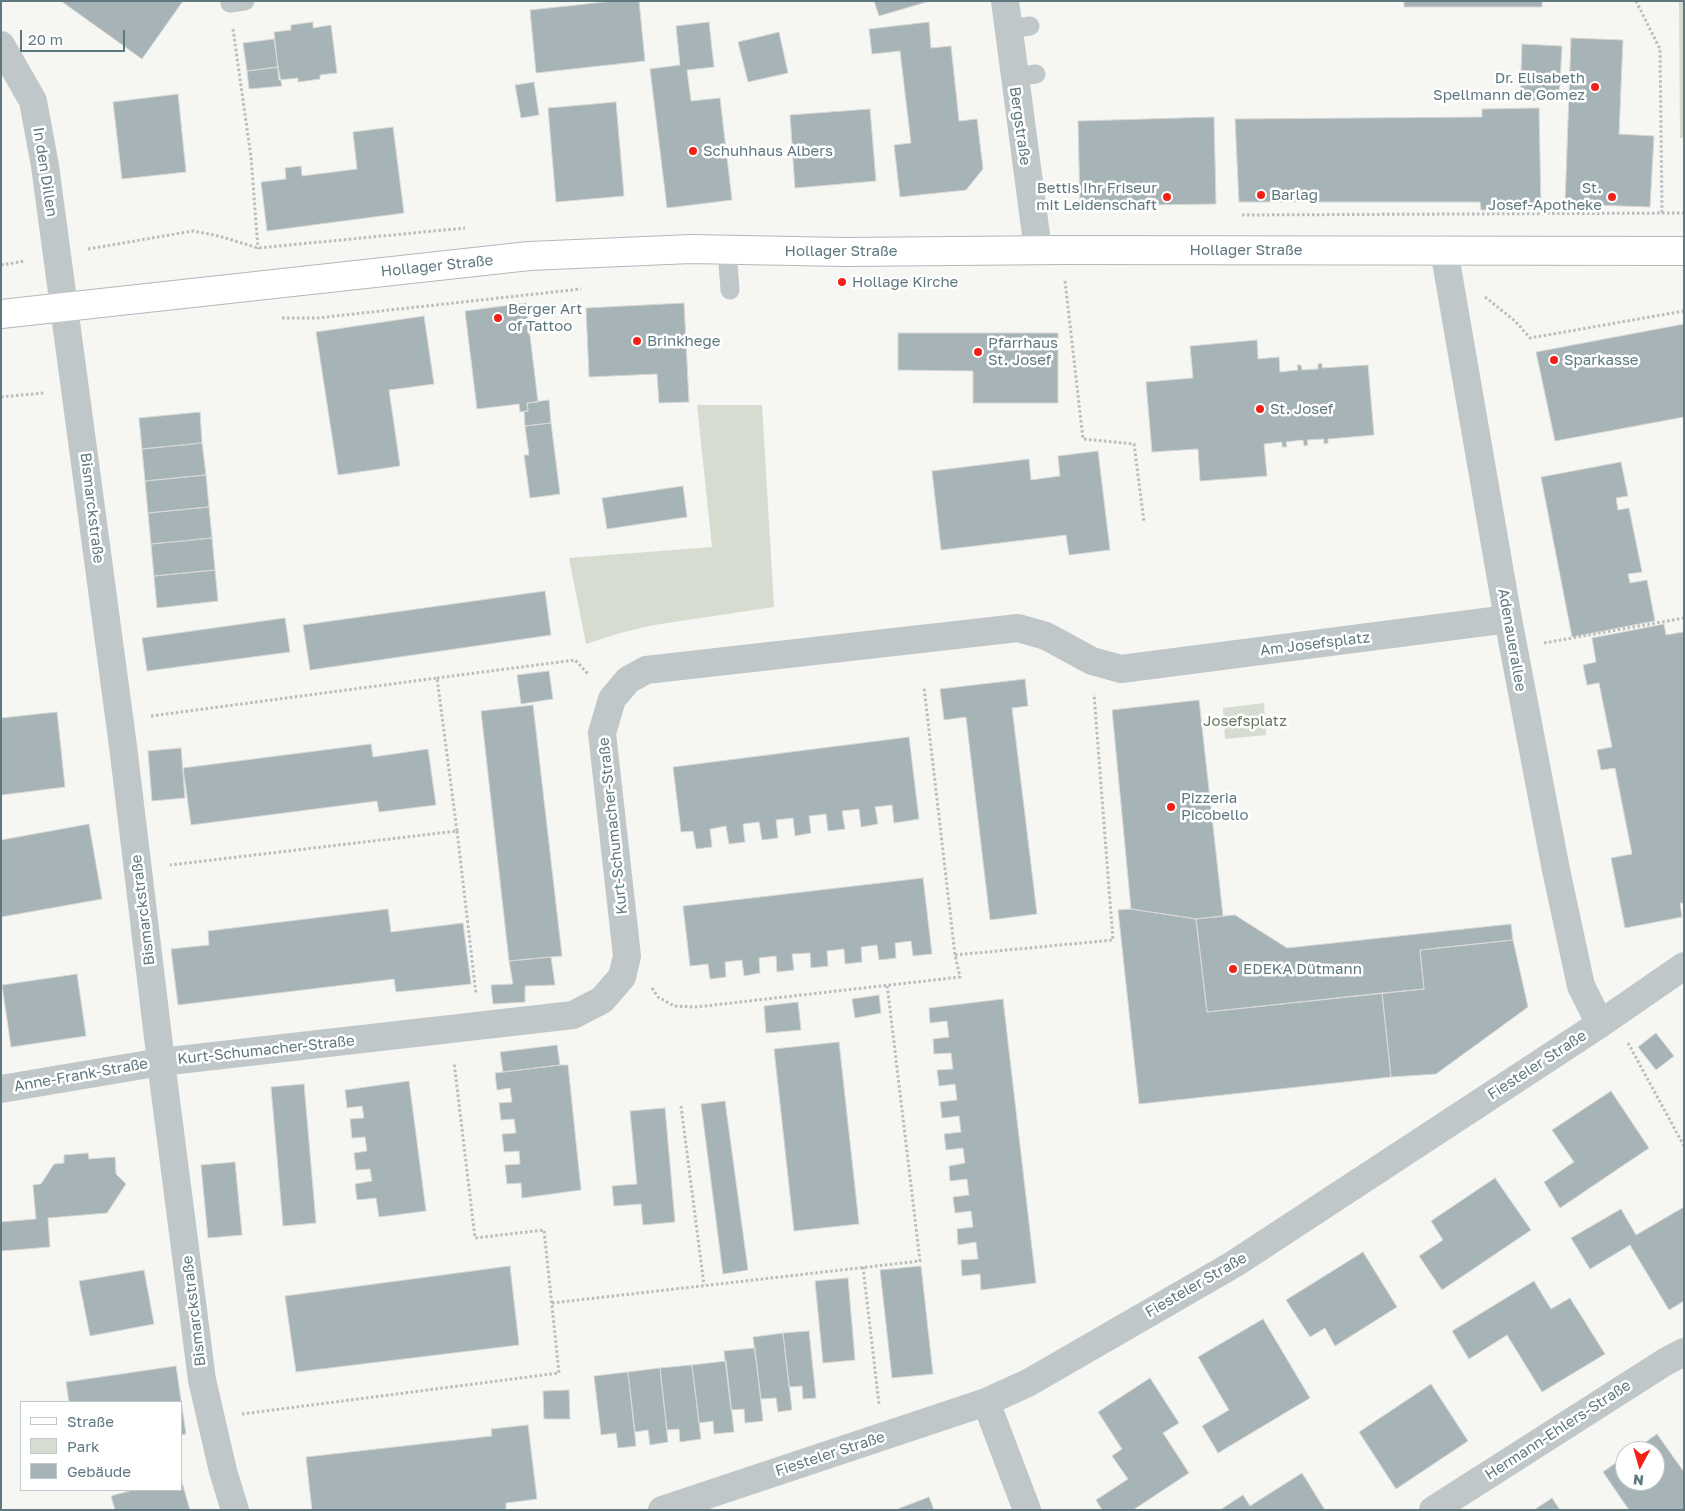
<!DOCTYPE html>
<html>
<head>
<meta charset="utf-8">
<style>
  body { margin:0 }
  #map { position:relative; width:1685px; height:1511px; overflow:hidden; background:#f6f6f2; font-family:"Golos Text",sans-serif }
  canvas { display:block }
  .frame { position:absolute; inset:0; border:2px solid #5f7880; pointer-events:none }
  .legend { position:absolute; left:20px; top:1401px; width:162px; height:90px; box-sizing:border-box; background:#fff; border:1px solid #bfc9cc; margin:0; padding:6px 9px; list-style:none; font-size:15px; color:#5f7880 }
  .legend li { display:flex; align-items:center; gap:10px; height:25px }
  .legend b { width:25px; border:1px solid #bfc9cc }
  .north { position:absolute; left:1615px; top:1441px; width:50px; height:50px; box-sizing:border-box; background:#fff; border:1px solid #bfc9cc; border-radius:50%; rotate:186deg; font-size:14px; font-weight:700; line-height:20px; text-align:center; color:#5f7880 }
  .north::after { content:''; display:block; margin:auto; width:18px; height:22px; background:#f12118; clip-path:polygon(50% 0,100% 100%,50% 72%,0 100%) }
  .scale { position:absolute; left:20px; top:30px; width:105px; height:22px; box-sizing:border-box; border:2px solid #5f7880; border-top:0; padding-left:6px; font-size:15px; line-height:18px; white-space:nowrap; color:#5f7880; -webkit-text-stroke:4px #fff; paint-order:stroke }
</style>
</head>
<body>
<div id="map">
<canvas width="1685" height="1511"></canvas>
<div class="frame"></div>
<ul class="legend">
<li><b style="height:6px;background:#fff"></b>Straße</li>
<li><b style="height:14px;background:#d7dcd1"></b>Park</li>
<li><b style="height:14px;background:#a7b4b7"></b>Gebäude</li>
</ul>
<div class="north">N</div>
<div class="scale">20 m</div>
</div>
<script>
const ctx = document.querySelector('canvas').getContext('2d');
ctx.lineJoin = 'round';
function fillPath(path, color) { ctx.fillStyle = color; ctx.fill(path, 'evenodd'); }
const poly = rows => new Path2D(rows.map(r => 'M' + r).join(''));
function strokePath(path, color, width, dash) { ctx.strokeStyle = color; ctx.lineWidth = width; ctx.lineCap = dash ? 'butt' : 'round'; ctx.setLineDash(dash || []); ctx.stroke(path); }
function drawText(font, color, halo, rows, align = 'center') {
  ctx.font = font + ' "Golos Text",sans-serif'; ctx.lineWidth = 5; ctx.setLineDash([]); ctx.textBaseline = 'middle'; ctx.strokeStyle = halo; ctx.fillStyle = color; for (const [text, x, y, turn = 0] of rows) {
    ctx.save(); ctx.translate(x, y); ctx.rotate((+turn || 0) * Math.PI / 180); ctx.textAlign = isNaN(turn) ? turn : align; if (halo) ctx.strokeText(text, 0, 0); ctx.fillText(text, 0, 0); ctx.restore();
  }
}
fillPath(poly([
  [1679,1,1684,1,1684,138,1680,138],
  [697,405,762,405,774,607,654,625,620,633,586,644,569,558,712,547],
  [1264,703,1266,735,1225,739,1223,708]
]), '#d7dcd1');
const building = poly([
  [61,1,183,1,142,59,61,1],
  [614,1,639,1,645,61,536,73,530,10,614,1],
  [874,1,930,1,879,16,874,1],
  [1404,1,1542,1,1542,7,1404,7,1404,1],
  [313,22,313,28,331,25,337,73,320,75,320,79,298,82,298,78,279,80,274,32,291,30,291,25,313,22],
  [709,22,714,67,687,70,691,101,720,98,732,200,667,208,650,69,680,65,676,26,709,22],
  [929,22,931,48,951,46,959,121,977,119,983,169,966,190,900,197,894,145,911,143,900,51,872,54,869,29,929,22],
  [779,32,788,73,748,82,738,42,779,32],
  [1571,38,1623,40,1619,134,1654,136,1650,207,1565,204,1571,38],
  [274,39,278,67,247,71,243,43,274,39],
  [1522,44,1562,46,1559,101,1520,100,1522,44],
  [278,67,282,86,249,89,247,71,278,67],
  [534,82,539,115,521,118,515,85,534,82],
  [178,94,186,172,122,179,113,102,178,94],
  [616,102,624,196,556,202,548,108,616,102],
  [1539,108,1541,209,1481,210,1480,202,1239,202,1235,119,1482,117,1482,109,1539,108],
  [870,109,876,181,795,188,790,115,870,109],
  [1214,117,1216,204,1080,206,1078,121,1214,117],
  [393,127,404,213,267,231,261,182,286,179,285,168,301,166,302,176,357,169,353,132,393,127],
  [526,303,538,402,527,403,528,411,520,412,519,404,477,409,465,311,526,303],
  [684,303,689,402,659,403,657,374,589,377,586,308,684,303],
  [424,316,434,384,389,390,400,466,338,475,316,332,424,316],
  [1684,324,1684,417,1555,441,1536,352,1684,324],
  [898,333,1058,333,1058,403,973,403,973,371,898,370,898,333],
  [1257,340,1258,359,1279,357,1280,372,1298,370,1297,365,1301,365,1302,370,1318,369,1318,364,1322,363,1322,368,1368,365,1374,435,1328,439,1328,443,1324,444,1324,439,1307,440,1308,445,1304,446,1303,440,1286,442,1287,447,1282,447,1282,442,1264,444,1267,476,1200,481,1198,449,1152,452,1146,382,1193,378,1190,346,1257,340],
  [549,400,551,423,525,426,524,411,528,411,527,403,549,400],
  [200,412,202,443,142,449,139,418,200,412],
  [551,423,560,494,530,498,524,455,529,455,525,426,551,423],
  [202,443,206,475,145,481,142,449,202,443],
  [1098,451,1110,550,1069,555,1066,535,941,550,932,471,1029,459,1031,480,1060,476,1058,456,1098,451],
  [1621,462,1628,496,1616,498,1618,510,1629,508,1642,572,1628,574,1630,583,1647,580,1655,621,1572,637,1541,477,1621,462],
  [206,475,209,507,148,513,145,481,206,475],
  [683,486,687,517,607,529,602,498,683,486],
  [209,507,212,538,151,544,148,513,209,507],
  [212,538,215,570,154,576,151,544,212,538],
  [215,570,218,601,157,608,154,576,215,570],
  [545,591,551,635,310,670,303,625,545,591],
  [285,618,290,652,147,671,142,638,285,618],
  [1664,624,1666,635,1683,632,1684,635,1684,903,1680,903,1682,917,1625,928,1611,858,1632,854,1615,768,1601,770,1597,750,1612,747,1599,683,1587,685,1583,665,1596,662,1592,638,1664,624],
  [549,671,553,699,521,704,517,675,549,671],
  [1025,679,1028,706,1012,708,1037,914,990,920,966,717,944,720,940,689,1025,679],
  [1199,700,1223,916,1196,919,1131,909,1112,710,1199,700],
  [533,705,562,956,509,961,481,711,533,705],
  [57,712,65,787,1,795,1,718,57,712],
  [909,737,919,819,894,823,892,805,875,807,878,824,861,827,859,809,842,811,845,829,828,831,826,814,809,816,811,833,795,836,793,818,776,820,778,838,762,840,759,822,743,824,745,842,729,844,726,826,710,829,712,847,696,849,693,831,681,832,673,767,909,737],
  [371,744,373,757,428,749,436,805,379,812,377,801,191,825,183,768,371,744],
  [181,748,185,798,152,801,148,751,181,748],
  [89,824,102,899,1,917,1,840,89,824],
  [923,878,932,954,913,956,911,941,895,943,896,958,879,960,877,945,861,947,862,962,845,964,844,949,827,951,828,966,811,968,810,953,792,954,794,970,777,972,776,956,759,958,760,973,744,976,742,960,725,962,726,977,710,979,708,964,690,966,683,906,923,878],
  [388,909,391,932,463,923,471,984,396,992,394,979,178,1005,171,949,209,945,208,931,388,909],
  [1131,909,1196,919,1207,1012,1382,993,1391,1077,1139,1104,1118,910,1131,909],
  [1235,915,1287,948,1511,924,1513,940,1420,950,1424,989,1207,1012,1196,919,1235,915],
  [1513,940,1528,1007,1436,1074,1391,1077,1382,993,1424,989,1420,950,1513,940],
  [551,957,555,985,525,986,525,1002,493,1004,491,985,513,984,509,961,551,957],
  [77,974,86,1036,11,1047,2,985,77,974],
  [879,995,881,1013,855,1018,852,999,879,995],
  [1003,999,1036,1283,981,1290,980,1274,962,1276,961,1260,978,1259,976,1242,958,1245,957,1229,973,1227,971,1211,955,1213,953,1197,969,1195,967,1179,950,1181,949,1166,965,1163,963,1148,946,1150,944,1134,961,1132,959,1116,942,1118,940,1102,957,1100,955,1084,939,1086,937,1070,953,1069,951,1053,934,1054,933,1039,949,1037,947,1021,930,1023,929,1008,1003,999],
  [798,1002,801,1030,766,1033,764,1006,798,1002],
  [1656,1033,1674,1056,1656,1070,1638,1047,1656,1033],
  [839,1042,859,1224,794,1231,774,1049,839,1042],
  [557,1045,560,1065,503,1072,500,1052,557,1045],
  [560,1065,568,1065,581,1190,522,1198,521,1183,507,1184,505,1165,520,1164,519,1151,504,1152,502,1134,516,1133,514,1119,501,1120,499,1103,512,1102,510,1088,497,1090,495,1073,560,1065],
  [409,1081,426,1211,379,1217,376,1198,357,1200,355,1184,372,1181,370,1169,356,1170,354,1153,367,1151,365,1137,352,1138,350,1119,364,1118,362,1106,347,1108,345,1090,409,1081],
  [304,1084,316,1223,283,1226,271,1087,304,1084],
  [1611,1091,1649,1148,1560,1208,1544,1182,1574,1162,1552,1130,1611,1091],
  [725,1101,748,1270,723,1274,701,1104,725,1101],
  [665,1108,675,1222,643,1225,641,1204,614,1206,612,1186,637,1184,630,1111,665,1108],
  [88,1153,89,1159,115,1157,116,1174,126,1184,107,1213,48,1218,50,1247,1,1251,1,1222,36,1219,33,1185,41,1184,54,1164,64,1163,64,1155,88,1153],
  [235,1162,242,1235,208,1238,201,1165,235,1162],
  [1495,1178,1531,1230,1442,1290,1419,1256,1443,1240,1431,1221,1495,1178],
  [1684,1207,1684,1301,1669,1310,1630,1245,1590,1269,1571,1238,1621,1209,1636,1235,1684,1207],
  [1363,1252,1397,1307,1335,1346,1325,1328,1310,1337,1286,1300,1363,1252],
  [510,1266,519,1345,296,1372,285,1296,510,1266],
  [921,1266,933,1374,892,1378,880,1270,921,1266],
  [144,1270,154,1324,90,1336,79,1281,144,1270],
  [848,1278,855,1360,823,1363,815,1281,848,1278],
  [1534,1281,1551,1309,1570,1298,1605,1354,1542,1392,1507,1335,1469,1359,1452,1331,1534,1281],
  [1263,1319,1310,1398,1218,1453,1202,1426,1229,1410,1198,1357,1263,1319],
  [809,1331,816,1398,803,1399,802,1386,789,1387,783,1333,809,1331],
  [783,1333,792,1410,778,1412,776,1398,761,1399,753,1337,783,1333],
  [755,1348,763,1421,745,1423,744,1409,731,1410,724,1351,755,1348],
  [726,1361,734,1432,714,1434,713,1421,699,1423,692,1365,726,1361],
  [692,1365,701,1439,680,1442,679,1429,667,1430,660,1368,692,1365],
  [176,1366,186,1434,181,1435,181,1402,69,1402,66,1382,176,1366],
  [660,1368,668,1442,650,1445,648,1430,635,1432,628,1372,660,1368],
  [628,1372,636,1446,618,1448,616,1433,601,1435,594,1376,628,1372],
  [1150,1378,1179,1423,1163,1433,1189,1473,1133,1510,1102,1510,1096,1500,1128,1479,1112,1456,1122,1449,1098,1412,1150,1378],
  [1431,1384,1468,1441,1396,1489,1359,1432,1431,1384],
  [569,1390,570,1419,544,1419,543,1391,569,1390],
  [528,1425,537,1499,506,1503,506,1509,496,1510,312,1510,306,1457,492,1436,491,1429,528,1425],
  [1657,1434,1684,1472,1684,1510,1629,1510,1603,1472,1625,1456,1625,1481,1655,1481,1655,1451,1633,1451,1657,1434],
  [1302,1473,1325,1510,1220,1510,1243,1495,1250,1506,1302,1473],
  [181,1479,190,1510,115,1510,111,1496,133,1490,181,1490,181,1479],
  [929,1497,934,1510,895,1510,929,1497],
  [1552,1498,1560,1510,1534,1510,1552,1498]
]);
fillPath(building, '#a7b4b7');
strokePath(building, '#d8d7d5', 1);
const secondary = poly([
  [1,314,529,256,691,249,844,252,1064,250,1684,251]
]);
strokePath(secondary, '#b0b9bc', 30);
strokePath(poly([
  [1636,1,1660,49,1662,213],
  [233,29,251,157,258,249],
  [1242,215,1684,213],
  [88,249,193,231,219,236,258,248,465,228],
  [1,265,25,261],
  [1065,281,1083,439,1134,444,1144,522],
  [1485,297,1515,321,1530,338,1684,311],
  [282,318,317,318,581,289],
  [1,397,43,393],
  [1544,643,1684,618],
  [437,678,575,660,589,675],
  [151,716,437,678,457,831,170,865],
  [457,831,476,994],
  [955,955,1113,940,1094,694],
  [652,988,658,997,674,1006,696,1007,960,977,955,955,924,687],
  [1628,1043,1684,1146],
  [681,1106,704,1285],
  [863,1267,879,1404],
  [552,1303,920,1261,887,984],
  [242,1414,559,1373,544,1230,475,1238,454,1062]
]), '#b8bdbf', 3, [2.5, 2.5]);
strokePath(poly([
  [230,3,245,1],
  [1008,29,1030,26],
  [1013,77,1036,74],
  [727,250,730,290]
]), '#c0c7c9', 19);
strokePath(poly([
  [1005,1,1038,250],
  [1,45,33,101,45,166,123,746,161,1062,202,1380,223,1471,235,1510],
  [1444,250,1508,619,1556,870,1581,986,1600,1024],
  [1,1089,161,1062,573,1015,602,1000,622,977,627,956,602,733,612,699,628,680,646,670,1018,628,1046,636,1092,661,1121,669,1508,619],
  [986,1402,1027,1510],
  [662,1510,986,1402,1028,1383,1234,1264,1600,1024,1684,966],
  [1433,1510,1665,1362,1684,1352]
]), '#c0c7c9', 28);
strokePath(secondary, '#fff', 28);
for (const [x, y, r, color] of [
  [1595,87,5,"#f12118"],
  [693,151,5,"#f12118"],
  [1261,195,5,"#f12118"],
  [1167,197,5,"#f12118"],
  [1612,197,5,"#f12118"],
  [842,282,5,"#f12118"],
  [498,318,5,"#f12118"],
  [637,341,5,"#f12118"],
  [978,352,5,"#f12118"],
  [1554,360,5,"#f12118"],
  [1260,409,5,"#f12118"],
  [1171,807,5,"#f12118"],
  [1233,969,5,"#f12118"]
]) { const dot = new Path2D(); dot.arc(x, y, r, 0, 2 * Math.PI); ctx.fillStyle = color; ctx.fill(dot); strokePath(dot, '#fff', 2); }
drawText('15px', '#5f7880', '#fff', [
  ["Dr. Elisabeth",1585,78,"right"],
  ["Spellmann de Gomez",1585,95,"right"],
  ["Schuhhaus Albers",703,151],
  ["Bettis Ihr Friseur",1157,188,"right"],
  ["mit Leidenschaft",1157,205,"right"],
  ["St.",1602,188,"right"],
  ["Josef-Apotheke",1602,205,"right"],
  ["Barlag",1271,195],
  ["Hollage Kirche",852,282],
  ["Berger Art",508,309],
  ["of Tattoo",508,326],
  ["Brinkhege",647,341],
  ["Pfarrhaus",988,343],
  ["St. Josef",988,360],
  ["Sparkasse",1564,360],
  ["St. Josef",1270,409],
  ["Pizzeria",1181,798],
  ["Picobello",1181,815],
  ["EDEKA Dütmann",1243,969]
], 'left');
drawText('15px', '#5f7880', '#fff', [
  ["Bergstraße",1020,126,82],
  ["In den Dillen",45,172,81],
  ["Hollager Straße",1246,250],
  ["Hollager Straße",841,251],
  ["Hollager Straße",437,266,-6],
  ["Bismarckstraße",92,508,83],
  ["Adenauerallee",1512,640,80],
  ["Am Josefsplatz",1315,644,-7],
  ["Kurt-Schumacher-Straße",613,826,-96],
  ["Bismarckstraße",143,910,-97],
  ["Kurt-Schumacher-Straße",266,1050,-6],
  ["Fiesteler Straße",1537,1065,-33],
  ["Anne-Frank-Straße",81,1075,-10],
  ["Fiesteler Straße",1196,1285,-30],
  ["Bismarckstraße",194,1311,-97],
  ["Hermann-Ehlers-Straße",1558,1430,-33],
  ["Fiesteler Straße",830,1454,-18]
]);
drawText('15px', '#67785e', '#fff', [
  ["Josefsplatz",1245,721]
]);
</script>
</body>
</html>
